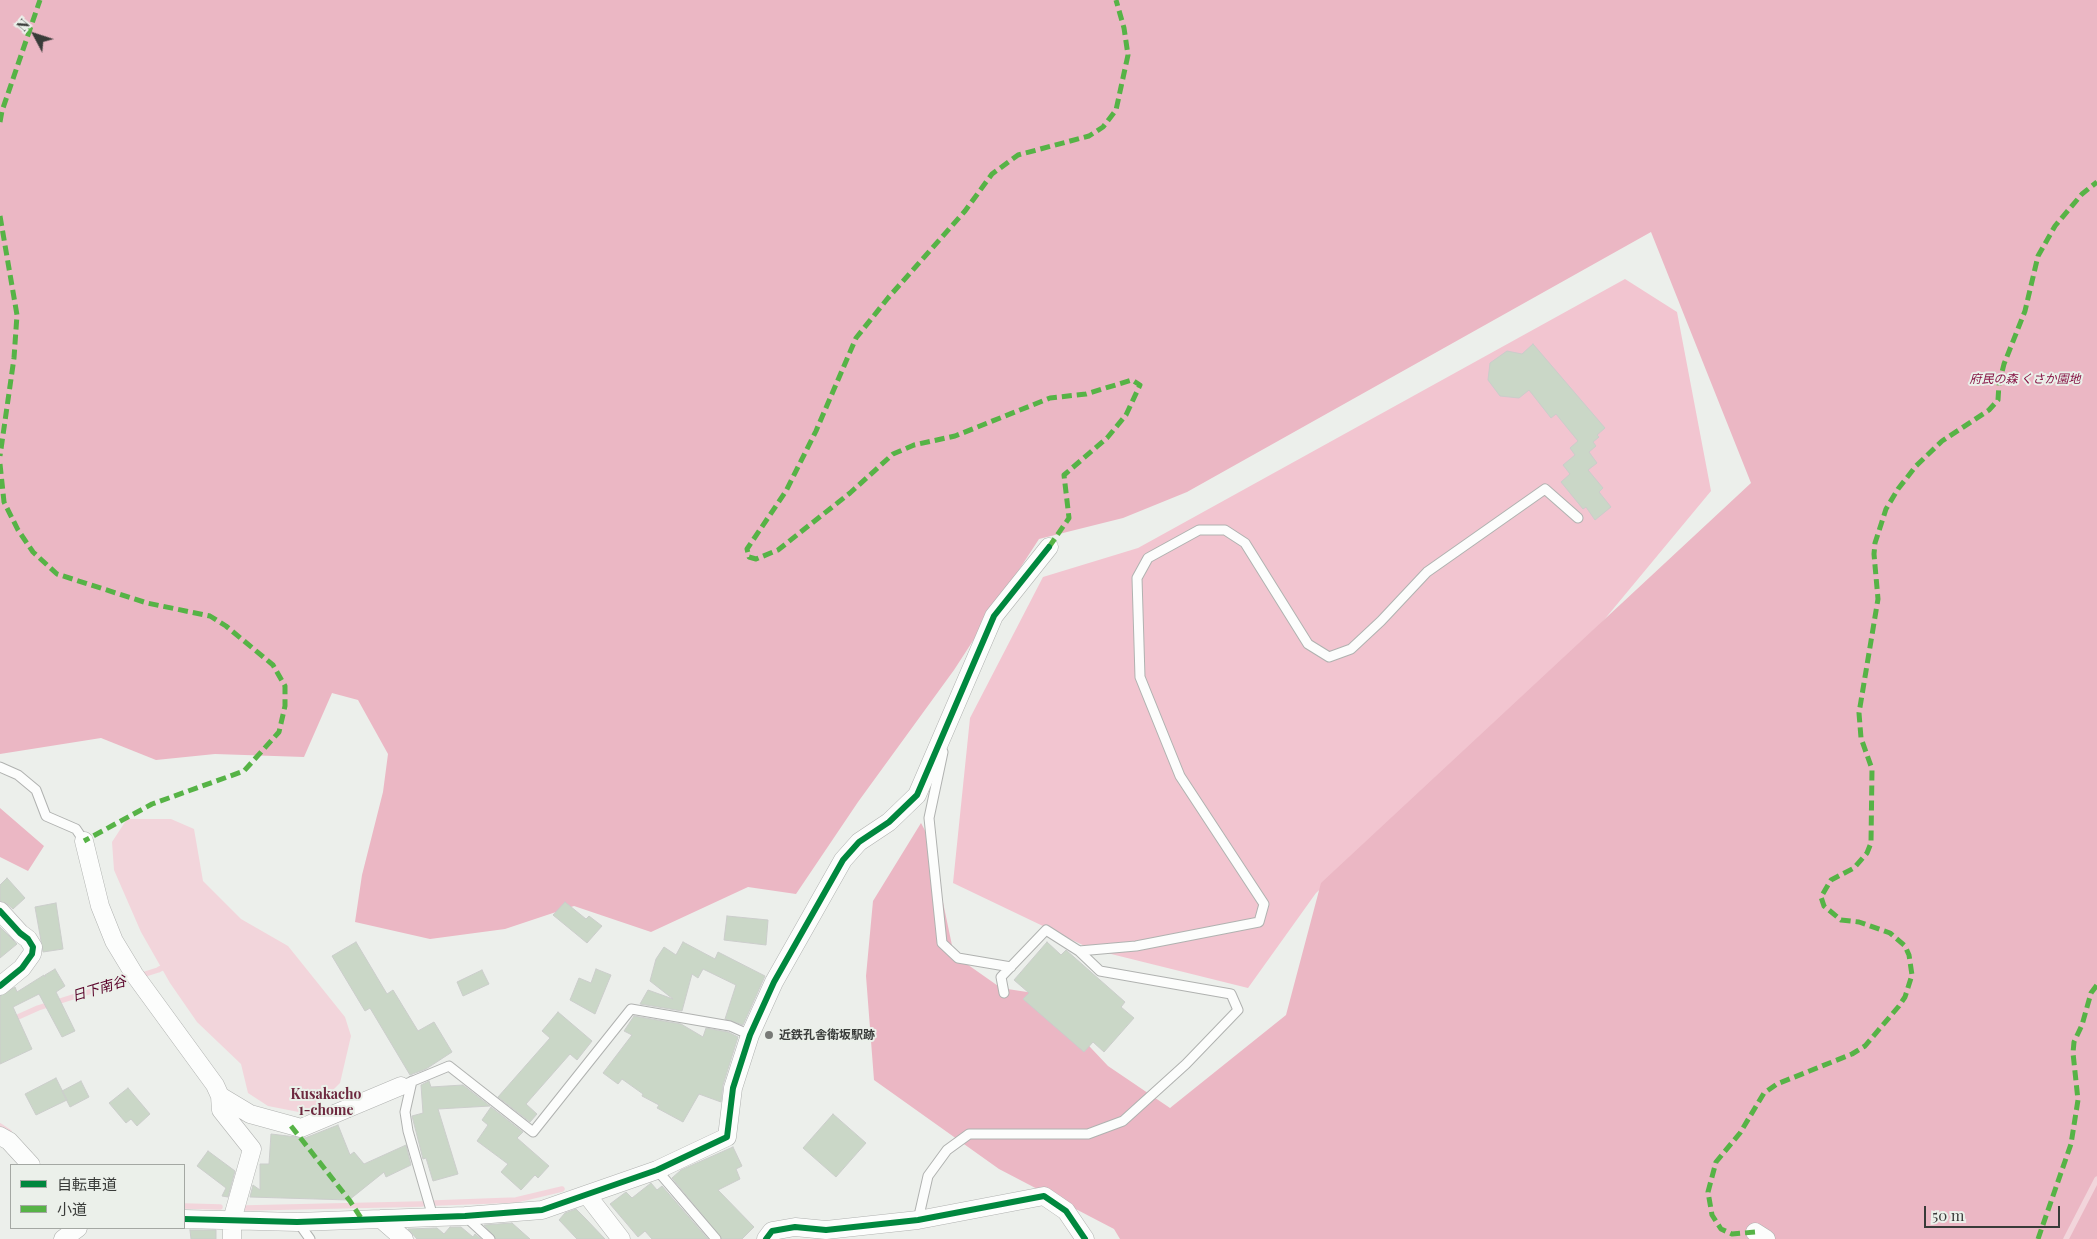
<!DOCTYPE html>
<html>
<head>
<meta charset="utf-8">
<style>
  body { margin:0 }
  #map { position:relative; width:2097px; height:1239px; overflow:hidden; background:#ecefeb; font-family:"Playfair Display","Noto Sans JP",serif }
  canvas { display:block }
  .legend { position:absolute; left:10px; top:1164px; width:175px; height:65px; box-sizing:border-box; background:#ebf0ea; border:1px solid #a4a8a3; margin:0; padding:6px 9px; list-style:none; font-size:15px; color:#393b39 }
  .legend li { display:flex; align-items:center; gap:10px; height:25px }
  .legend b { width:25px; border:1px solid #a4a8a3 }
  .north { position:absolute; left:10px; top:10px; width:50px; height:50px; -webkit-text-stroke:4px #ebf0ea; paint-order:stroke; rotate:310deg; font-size:14px; font-weight:700; line-height:20px; text-align:center; color:#393b39 }
  .north::after { content:''; display:block; margin:auto; width:18px; height:22px; background:#393b39; clip-path:polygon(50% 0,100% 100%,50% 72%,0 100%) }
  .scale { position:absolute; left:1924px; top:1206px; width:136px; height:22px; box-sizing:border-box; border:2px solid #393b39; border-top:0; padding-left:6px; font-size:15px; line-height:18px; white-space:nowrap; color:#393b39; -webkit-text-stroke:4px #ebf0ea; paint-order:stroke }
</style>
</head>
<body>
<div id="map">
<canvas width="2097" height="1239"></canvas>
<ul class="legend">
<li><b style="height:6px;background:#00873e"></b>自転車道</li>
<li><b style="height:6px;background:#56b346"></b>小道</li>
</ul>
<div class="north">N</div>
<div class="scale">50 m</div>
</div>
<script>
const ctx = document.querySelector('canvas').getContext('2d');
ctx.lineJoin = 'round';
function fillPath(path, color) { ctx.fillStyle = color; ctx.fill(path, 'evenodd'); }
const poly = rows => new Path2D(rows.map(r => 'M' + r).join(''));
function strokePath(path, color, width, dash) { ctx.strokeStyle = color; ctx.lineWidth = width; ctx.lineCap = dash ? 'butt' : 'round'; ctx.setLineDash(dash || []); ctx.stroke(path); }
function drawText(font, color, halo, rows, align = 'center') {
  ctx.font = font + ' "Playfair Display","Noto Sans JP",serif'; ctx.lineWidth = 4; ctx.setLineDash([]); ctx.textBaseline = 'middle'; ctx.strokeStyle = halo; ctx.fillStyle = color; for (const [text, x, y, turn = 0] of rows) {
    ctx.save(); ctx.translate(x, y); ctx.rotate((+turn || 0) * Math.PI / 180); ctx.textAlign = isNaN(turn) ? turn : align; if (halo) ctx.strokeText(text, 0, 0); ctx.fillText(text, 0, 0); ctx.restore();
  }
}
fillPath(poly([
  [1625,279,1677,312,1711,491,1565,667,1316,893,1248,988,1091,949,953,883,970,718,1043,577,1138,548]
]), '#f2c5d0');
fillPath(poly([
  [0,0,2097,0,2097,1239,1120,1239,1114,1229,999,1169,874,1080,866,976,873,901,921,823,930,840,954,955,1001,988,1040,994,1108,1066,1170,1108,1286,1015,1321,883,1751,483,1651,232,1187,492,1123,518,1039,539,954,670,858,802,796,894,748,887,651,932,574,906,505,929,430,939,355,922,362,875,383,792,388,754,358,700,332,693,304,757,215,754,156,760,101,738,0,754],
  [0,808,44,846,28,871,0,857]
]), '#ebb7c4');
fillPath(poly([
  [127,819,171,819,194,829,203,881,241,919,288,946,345,1017,351,1036,340,1083,309,1114,268,1106,248,1093,241,1064,197,1022,170,983,141,932,114,870,112,842]
]), '#f2d5db');
strokePath(poly([
  [0,1025,38,1008,158,970,167,965],
  [0,1126,9,1132],
  [435,1203,516,1200,562,1189],
  [184,1206,220,1207],
  [246,1208,422,1204],
  [2066,1239,2097,1179]
]), '#f2d5db', 5.5);
const building = poly([
  [1533,344,1605,428,1597,435,1599,437,1593,442,1596,446,1589,452,1597,463,1588,470,1603,488,1599,492,1611,507,1595,520,1586,507,1583,509,1561,482,1570,474,1563,465,1575,455,1570,448,1578,441,1556,414,1551,418,1529,390,1519,398,1500,396,1488,380,1490,363,1507,351,1522,354,1533,344],
  [7,878,25,898,13,909,7,904,0,901,0,885,7,878],
  [565,902,586,919,589,916,602,926,587,943,553,915,565,902],
  [56,903,63,949,43,952,35,907,56,903],
  [727,916,768,920,766,945,724,940,727,916],
  [0,927,17,944,0,958,0,927],
  [356,942,387,994,393,990,418,1031,434,1022,452,1052,426,1069,410,1075,370,1008,365,1011,332,956,356,942],
  [683,942,715,959,718,952,765,976,743,1025,725,1019,736,985,703,969,698,978,692,974,682,1011,640,1004,648,990,673,999,650,981,656,959,664,947,676,955,683,942],
  [1047,942,1061,955,1066,950,1125,1002,1121,1007,1134,1018,1104,1052,1093,1042,1084,1052,1023,999,1029,993,1014,980,1047,942],
  [55,969,65,986,56,992,75,1031,62,1037,39,994,13,1007,32,1049,0,1064,0,996,15,987,17,992,44,975,45,977,45,975,55,969],
  [596,969,611,975,595,1014,570,1000,579,978,591,983,596,969],
  [482,970,489,984,463,996,457,982,482,970],
  [558,1012,592,1041,577,1060,570,1054,526,1104,537,1114,530,1122,498,1097,550,1038,542,1031,558,1012],
  [634,1016,681,1024,703,1037,706,1028,728,1032,738,1037,723,1085,721,1102,699,1094,683,1122,657,1108,659,1105,642,1096,643,1094,622,1079,618,1084,603,1073,632,1035,624,1031,634,1016],
  [56,1078,67,1100,36,1115,25,1094,56,1078],
  [81,1081,89,1097,70,1107,62,1091,81,1081],
  [429,1081,431,1087,463,1085,490,1106,438,1109,458,1174,433,1181,426,1158,423,1159,412,1116,423,1113,421,1085,429,1081],
  [128,1088,150,1114,137,1126,131,1119,126,1123,109,1103,128,1088],
  [491,1107,523,1132,517,1138,549,1166,538,1178,535,1175,521,1190,501,1172,508,1164,477,1141,488,1125,482,1120,491,1107],
  [833,1114,866,1143,836,1177,803,1148,833,1114],
  [338,1125,350,1155,354,1152,364,1164,406,1145,411,1165,386,1177,384,1172,349,1200,250,1197,253,1185,260,1190,260,1164,269,1164,271,1134,305,1138,338,1125],
  [733,1147,742,1166,736,1169,740,1179,718,1190,754,1227,742,1239,722,1239,672,1178,681,1170,733,1147],
  [208,1151,235,1171,228,1197,222,1196,226,1188,197,1166,208,1151],
  [651,1183,657,1190,662,1186,708,1239,652,1239,645,1231,638,1237,610,1204,626,1192,632,1198,651,1183],
  [576,1209,585,1218,605,1239,577,1239,559,1220,565,1213,576,1209],
  [512,1223,530,1239,496,1239,484,1225,512,1223],
  [450,1227,461,1227,473,1237,475,1234,481,1239,417,1239,408,1229,437,1228,444,1234,450,1227],
  [190,1230,216,1230,216,1239,191,1239,190,1230]
]);
fillPath(building, '#cad7c7');
strokePath(building, '#cbcdcb', 1);
const service = poly([
  [943,752,929,818,942,943,958,958,1011,967],
  [0,767,18,775,36,790,46,816,76,829,84,841],
  [1079,951,1136,946,1259,922,1264,904,1180,776,1140,677,1137,578,1148,558,1199,530,1225,530,1245,543,1308,644,1329,657,1351,649,1381,621,1427,572,1545,489,1578,518],
  [412,1081,405,1112,408,1131,433,1217],
  [401,1086,449,1066,533,1132,631,1009,730,1026,750,1035],
  [657,1170,716,1239],
  [466,1217,490,1239],
  [918,1220,928,1176,947,1150,969,1134,1088,1134,1123,1121,1186,1064,1238,1010,1231,994,1100,971,1079,951,1046,930,1001,977,1004,993],
  [298,1222,310,1239]
]);
const minor = poly([
  [84,841,100,906,114,941,134,974,215,1085,220,1096,221,1110,252,1149,232,1220,232,1239],
  [0,911,20,933,28,939,33,947,32,954,22,968,0,986],
  [220,1096,250,1114,301,1128,401,1086],
  [0,1136,9,1141,31,1165],
  [587,1195,621,1239],
  [184,1219,297,1222,465,1216,542,1210,657,1170,727,1137,733,1088,750,1035,774,982,843,860,859,842,889,822,917,795,994,616,1049,547],
  [381,1219,404,1239],
  [1755,1232,1766,1239],
  [63,1239,78,1228],
  [766,1239,772,1231,795,1227,826,1230,918,1220,1044,1196,1066,1211,1085,1239]
]);
strokePath(service, '#b0b2b0', 11);
strokePath(minor, '#b0b2b0', 19);
strokePath(service, '#fcfdfc', 9);
strokePath(minor, '#fcfdfc', 18);
strokePath(poly([
  [0,122,2,111,40,0],
  [0,216,17,315,14,358,0,456],
  [0,464,4,502,18,530,33,552,57,574,147,603,210,616,226,626,273,665,285,686,285,706,279,732,244,771,152,804,84,841],
  [1049,547,1069,518,1064,475,1107,438,1126,415,1140,385,1132,380,1086,394,1050,398,955,436,914,445,893,454,850,493,778,550,756,559,749,557,747,549,786,491,816,431,856,338,888,298,965,211,992,174,1018,155,1089,136,1103,127,1116,110,1128,55,1124,28,1116,0],
  [291,1126,350,1201,361,1218],
  [1755,1232,1732,1234,1721,1229,1712,1215,1708,1192,1716,1162,1740,1133,1764,1093,1777,1084,1852,1054,1865,1046,1899,1006,1905,997,1912,975,1909,955,1905,946,1890,933,1859,922,1841,920,1824,906,1821,897,1831,880,1854,868,1867,853,1871,843,1872,769,1861,738,1859,713,1878,599,1874,554,1875,543,1886,509,1898,489,1916,466,1942,441,1989,410,1998,400,1999,384,2004,364,2025,311,2038,256,2055,226,2082,194,2097,182],
  [2038,1239,2071,1144,2078,1100,2073,1053,2074,1042,2082,1025,2091,993,2097,985]
]), '#56b346', 5, [10, 5]);
strokePath(poly([
  [0,911,20,933,28,939,33,947,32,954,22,968,0,986],
  [184,1219,297,1222,465,1216,542,1210,657,1170,727,1137,733,1088,750,1035,774,982,843,860,859,842,889,822,917,795,994,616,1049,547],
  [766,1239,772,1231,795,1227,826,1230,918,1220,1044,1196,1066,1211,1085,1239]
]), '#00873e', 6);
for (const [x, y, r, color] of [
  [769,1035,5,"#787a77"]
]) { const dot = new Path2D(); dot.arc(x, y, r, 0, 2 * Math.PI); ctx.fillStyle = color; ctx.fill(dot); strokePath(dot, '#ebf0ea', 2); }
drawText('italic 12px', '#861344', '#ebf0ea', [
  ["府民の森 くさか園地",2025,379]
]);
drawText('bold 12px', '#393b39', '#ebf0ea', [
  ["近鉄孔舎衛坂駅跡",779,1035]
], 'left');
drawText('italic 14px', '#590028', '#ebf0ea', [
  ["日下南谷",99,989,-17]
]);
drawText('bold 14px', '#6d293f', '#ebf0ea', [
  ["Kusakacho",326,1095],
  ["1-chome",326,1111]
]);
</script>
</body>
</html>
